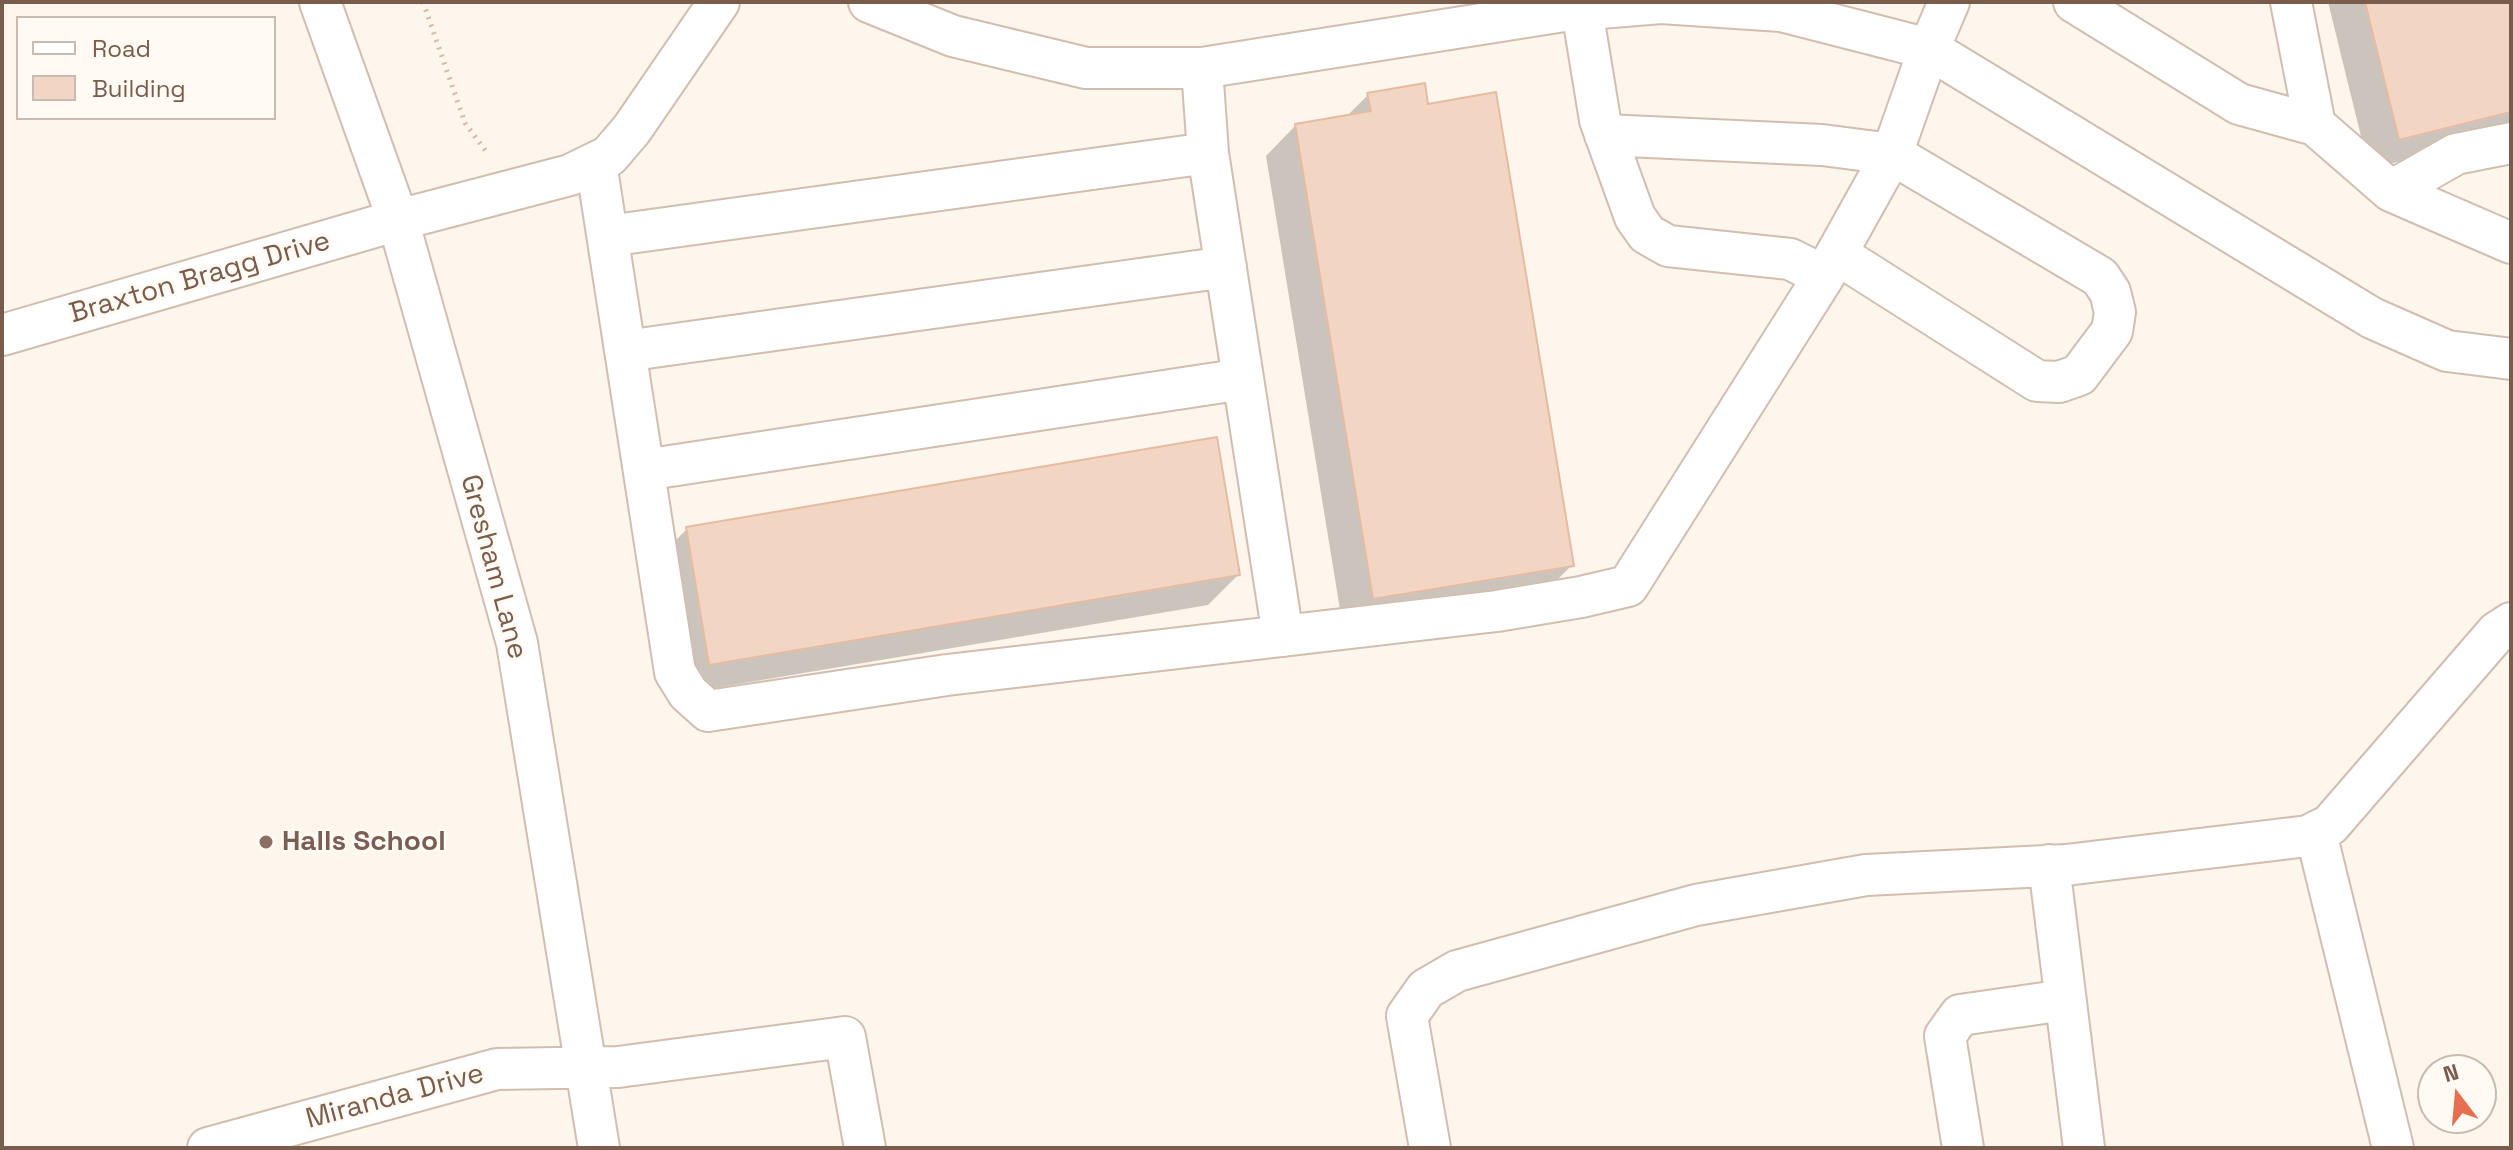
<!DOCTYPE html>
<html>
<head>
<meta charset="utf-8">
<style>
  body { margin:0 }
  #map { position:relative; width:2513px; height:1150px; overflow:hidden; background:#fdf6ec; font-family:"Space Grotesk",sans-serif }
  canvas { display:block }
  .frame { position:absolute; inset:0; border:4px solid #7a5c4d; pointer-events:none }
  .legend { position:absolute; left:16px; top:16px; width:260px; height:104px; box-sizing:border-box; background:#fffaf3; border:2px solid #cabbb1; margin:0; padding:10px 14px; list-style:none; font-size:24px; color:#7a5c4d }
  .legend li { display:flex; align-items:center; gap:16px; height:40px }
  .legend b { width:40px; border:2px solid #cabbb1 }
  .north { position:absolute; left:2417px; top:1054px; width:80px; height:80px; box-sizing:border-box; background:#fffaf3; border:2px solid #cabbb1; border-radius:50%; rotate:344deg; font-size:22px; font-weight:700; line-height:32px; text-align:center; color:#7a5c4d }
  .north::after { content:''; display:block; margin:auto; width:28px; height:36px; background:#e76f51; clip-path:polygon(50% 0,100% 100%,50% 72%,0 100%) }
</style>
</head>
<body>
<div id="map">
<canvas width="2513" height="1150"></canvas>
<div class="frame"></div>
<ul class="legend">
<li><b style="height:10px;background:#fff"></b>Road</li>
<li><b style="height:22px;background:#f3d5c3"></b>Building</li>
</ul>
<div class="north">N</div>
</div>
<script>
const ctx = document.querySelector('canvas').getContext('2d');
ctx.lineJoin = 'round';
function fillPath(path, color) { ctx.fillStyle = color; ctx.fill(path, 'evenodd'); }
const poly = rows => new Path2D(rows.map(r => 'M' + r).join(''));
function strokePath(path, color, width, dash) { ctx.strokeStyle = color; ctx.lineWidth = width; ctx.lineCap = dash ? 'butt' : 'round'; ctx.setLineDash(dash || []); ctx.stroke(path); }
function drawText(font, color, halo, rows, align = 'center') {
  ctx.font = font + ' "Space Grotesk",sans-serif'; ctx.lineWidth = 6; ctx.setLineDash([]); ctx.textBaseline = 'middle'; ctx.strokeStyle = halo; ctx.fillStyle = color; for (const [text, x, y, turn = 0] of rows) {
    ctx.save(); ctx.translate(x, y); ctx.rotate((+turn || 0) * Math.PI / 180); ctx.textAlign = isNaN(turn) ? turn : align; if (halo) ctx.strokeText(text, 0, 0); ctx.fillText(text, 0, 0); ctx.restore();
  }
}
fillPath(poly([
  [2328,2,2511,2,2511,134,2369,169],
  [1368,95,1427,106,1572,565,1542,595,1343,628,1266,156,1296,125,1346,117],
  [687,529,1238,575,1208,605,679,694,657,559]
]), '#0003');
const building = poly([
  [2365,2,2511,2,2511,112,2399,140,2365,2],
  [1425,83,1428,104,1496,92,1574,566,1373,599,1295,124,1371,111,1367,93,1425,83],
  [1217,437,1240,575,709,665,686,527,1217,437]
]);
fillPath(building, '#f3d5c3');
strokePath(building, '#e6bba3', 2);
const minor = poly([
  [320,2,398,220,517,643,599,1148],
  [869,2,953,36,1086,68,1202,68,1564,11,1661,3,1781,11,1929,49,2372,318,2447,351,2511,359],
  [2074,2,2239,104,2315,125],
  [2291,2,2315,125,2391,191,2511,243],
  [1582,10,1600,120,1635,217,1647,234,1668,246,1790,259,1824,276,1892,154,1929,49,1949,2],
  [1605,135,1822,145,1892,154,2100,277,2110,292,2115,312,2112,331,2079,375,2059,382,2037,381,1837,254],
  [1208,153,1283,636],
  [596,163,675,672,688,693,708,711,947,675,1497,611,1581,597,1628,586,1824,276],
  [2391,191,2456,154,2511,143],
  [608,236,1208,153,1202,68],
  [2,335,398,220,570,175,609,156,632,129,719,2],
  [625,351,1226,267],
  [644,470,1243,379],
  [2316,833,2393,1148],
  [2049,865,2084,1148],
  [208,1148,497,1069,618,1067,845,1037,865,1148],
  [1430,1148,1407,1016,1426,989,1457,971,1696,905,1866,875,2066,865,2308,836,2330,825,2497,632,2511,623],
  [1963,1148,1945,1036,1960,1015,2065,1000]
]);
strokePath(minor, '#d1beb0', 44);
strokePath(poly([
  [423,2,465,123,488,154]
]), '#d9b8a5', 5, [2, 6]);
strokePath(minor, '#fff', 40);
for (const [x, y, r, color] of [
  [266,842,8,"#8d6e63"]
]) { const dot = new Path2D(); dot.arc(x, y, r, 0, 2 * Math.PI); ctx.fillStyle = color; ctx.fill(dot); strokePath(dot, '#fffaf3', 3); }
drawText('28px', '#7a5c4d', '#fffaf3', [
  ["Braxton Bragg Drive",200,278,-16],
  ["Gresham Lane",493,567,75],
  ["Miranda Drive",395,1097,-15]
]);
drawText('bold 28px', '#785e54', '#fffaf3', [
  ["Halls School",282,842]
], 'left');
</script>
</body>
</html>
